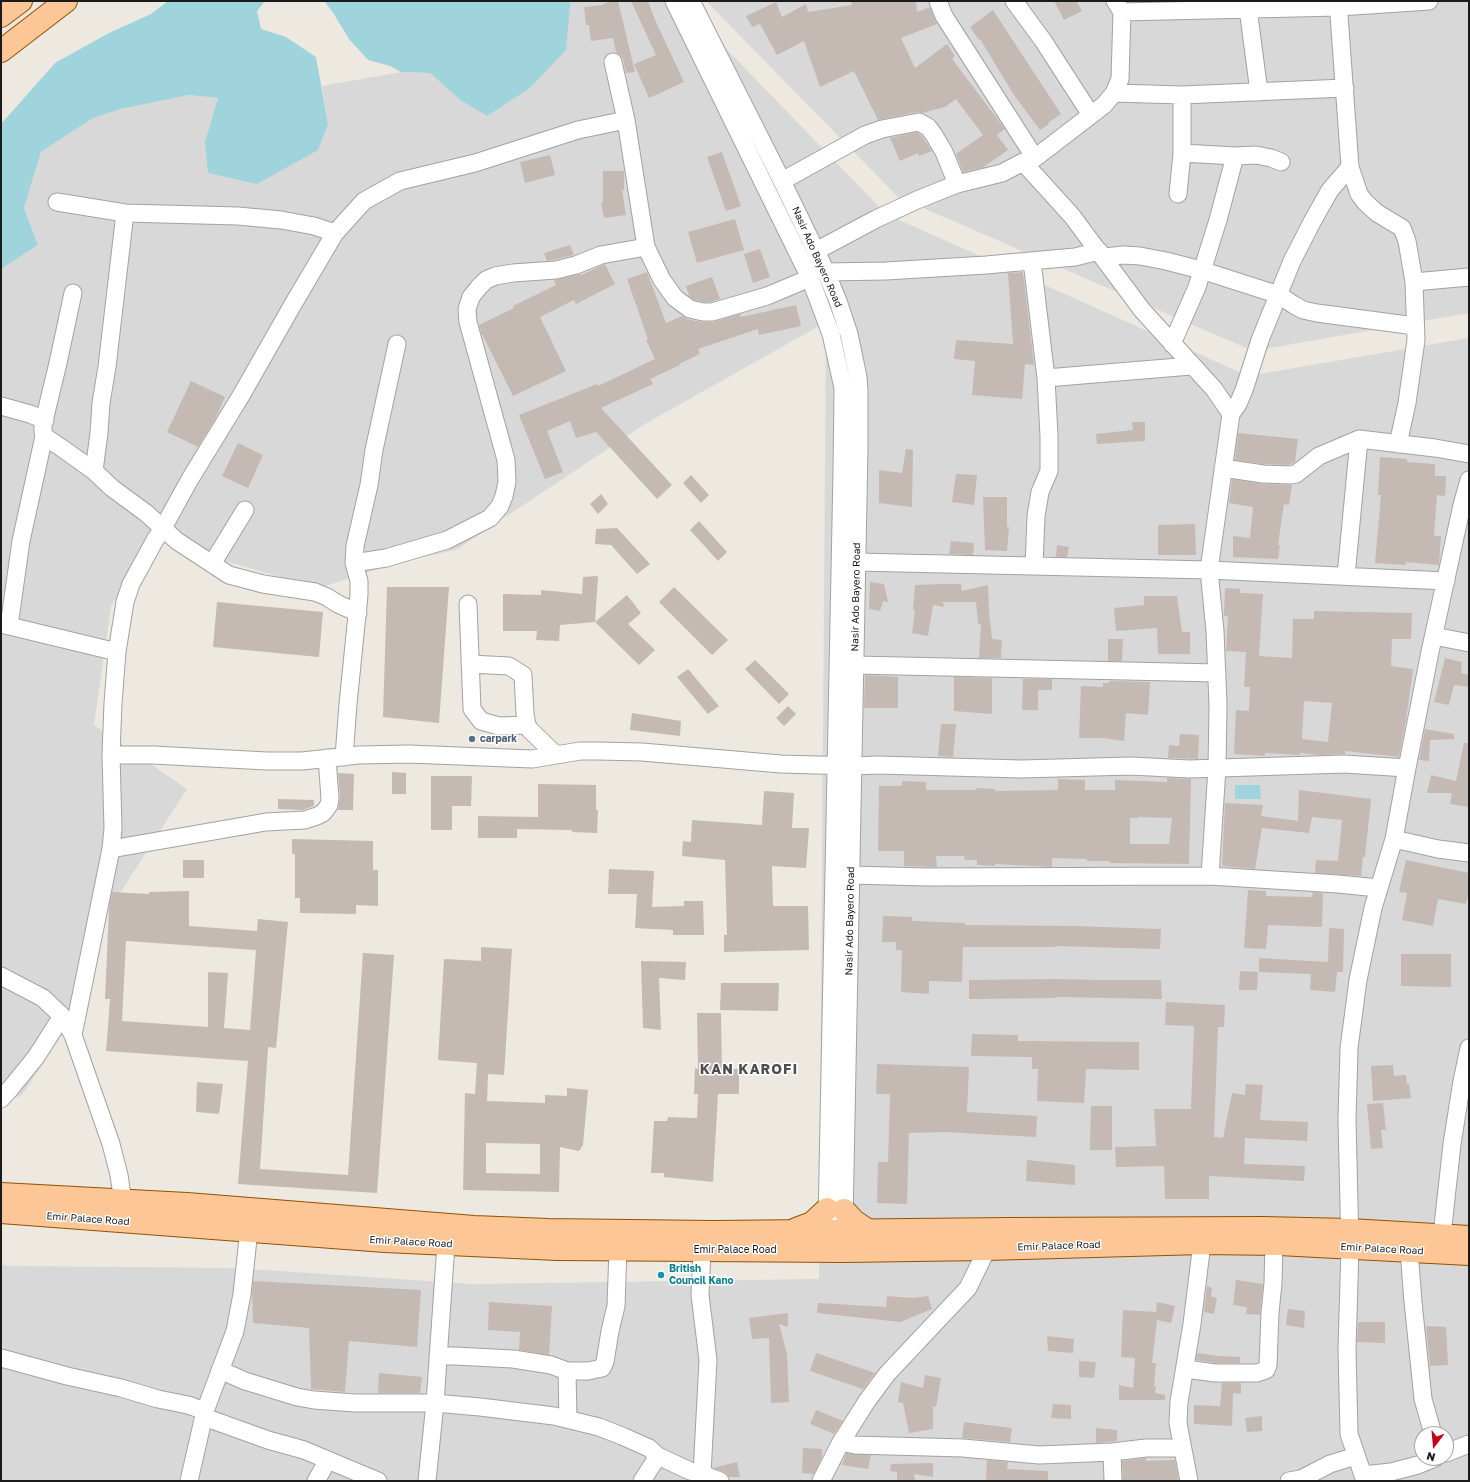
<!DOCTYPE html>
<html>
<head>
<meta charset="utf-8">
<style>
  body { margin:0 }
  #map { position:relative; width:1470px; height:1482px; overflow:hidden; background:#ede8e0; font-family:"Golos Text",sans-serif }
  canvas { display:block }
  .frame { position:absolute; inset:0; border:2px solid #1b1b1b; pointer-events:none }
  .north { position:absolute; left:1414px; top:1426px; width:40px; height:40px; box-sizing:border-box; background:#fff; border:1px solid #a4a4a4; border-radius:50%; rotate:196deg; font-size:11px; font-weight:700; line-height:16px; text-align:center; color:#1b1b1b }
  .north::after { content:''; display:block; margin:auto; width:14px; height:18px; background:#c60014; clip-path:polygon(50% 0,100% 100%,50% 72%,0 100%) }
</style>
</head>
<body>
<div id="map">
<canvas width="1470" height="1482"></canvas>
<div class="frame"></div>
<div class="north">N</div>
</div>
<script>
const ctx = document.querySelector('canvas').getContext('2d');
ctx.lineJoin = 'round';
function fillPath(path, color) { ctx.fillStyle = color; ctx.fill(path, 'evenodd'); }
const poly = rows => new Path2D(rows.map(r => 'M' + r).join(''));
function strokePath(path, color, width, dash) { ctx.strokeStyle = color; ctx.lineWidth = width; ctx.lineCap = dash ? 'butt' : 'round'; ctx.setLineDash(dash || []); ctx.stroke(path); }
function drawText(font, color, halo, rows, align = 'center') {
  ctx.font = font + ' "Golos Text",sans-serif'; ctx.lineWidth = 3; ctx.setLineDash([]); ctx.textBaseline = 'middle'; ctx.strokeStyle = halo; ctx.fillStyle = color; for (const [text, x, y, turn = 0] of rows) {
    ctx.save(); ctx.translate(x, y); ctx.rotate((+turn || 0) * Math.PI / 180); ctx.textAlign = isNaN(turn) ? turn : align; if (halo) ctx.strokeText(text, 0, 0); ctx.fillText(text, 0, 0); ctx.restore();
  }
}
fillPath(poly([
  [571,1,680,1,886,214,1248,376,1469,338,1469,1481,1,1481,1,1265,10,1266,234,1268,472,1284,819,1279,826,322,645,424,456,550,403,561,319,588,155,541,111,606,94,725,187,789,93,935,65,1030,22,1095,1,1104,1,269,38,245,24,208,41,152,93,118,121,109,189,95,219,98,205,142,328,124,322,86,401,72,430,73,459,99,570,6],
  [1422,1434,1446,1434,1446,1458,1422,1458],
  [706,1,1469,1,1469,313,1253,351,898,197]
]), '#d9d8d8');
fillPath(poly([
  [168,1,265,1,257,11,261,29,286,37,316,57,328,124,318,150,257,184,208,173,205,142,218,98,189,95,121,109,93,118,41,152,24,208,38,245,1,269,1,124,55,63,109,33,151,14],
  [324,1,571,1,570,6,566,50,530,88,487,116,459,99,430,73,401,72,390,66,368,60,349,39,332,11],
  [1235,785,1260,785,1261,799,1235,799]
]), '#a0d4dc');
fillPath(poly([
  [610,1,618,1,635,72,626,73,623,59,620,55,616,52,613,38,591,41,589,25,586,25,584,7,602,5],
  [631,1,648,1,656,22,684,82,649,98,634,64,656,55],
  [851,1,916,1,917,12,930,7,937,24,901,38,915,68,947,44,955,56,952,59,1005,129,997,135,1008,150,982,168,963,172,956,154,983,135,956,99,945,107,922,113,917,112,878,120,854,71,820,87,804,41,777,55,760,24,752,27,746,16,776,2,782,17,806,4,808,12,852,5],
  [1054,1,1076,1,1082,11,1064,20],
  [993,10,1061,114,1048,123,1049,124,1040,130,1014,95,980,39,979,40,970,27],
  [917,132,921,135,932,151,919,156,918,153,900,161,890,138],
  [722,152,741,206,726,211,707,157],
  [550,155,555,175,525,183,520,162],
  [603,171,624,171,624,190,622,190,626,215,604,218,601,203,603,202],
  [735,219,744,250,697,263,688,232],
  [570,245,574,255,547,261,544,253],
  [760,249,770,277,753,283,744,254],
  [605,264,615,284,576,304,574,300,540,317,566,371,513,396,482,334,479,325,514,308,513,306,556,285,554,280,580,274,581,275],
  [647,272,666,323,682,316,687,319,701,322,712,322,740,314,741,317,796,305,801,326,759,335,758,329,698,349,700,354,679,364,680,365,650,379,653,384,601,408,672,485,657,499,596,432,576,438,570,421,547,431,563,472,545,479,519,415,597,384,598,386,655,359,646,340,648,339,627,279],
  [1023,272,1034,365,1025,364,1022,399,972,395,975,361,954,359,956,340,1013,344,1008,273],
  [712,277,720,299,711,302,704,302,694,300,689,296,686,286],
  [191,381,225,397,215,419,198,447,167,432],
  [1132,422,1145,422,1145,441,1097,444,1096,434,1133,430],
  [1238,433,1298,439,1295,462,1289,465,1264,464,1235,460],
  [238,443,263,455,248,488,222,476],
  [906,449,913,450,912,507,879,503,879,470,902,473],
  [1380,457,1407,459,1407,462,1435,464,1435,476,1446,476,1445,496,1437,495,1434,536,1441,536,1439,565,1406,562,1406,565,1375,563,1381,495,1378,495],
  [956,474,977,475,974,505,952,502],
  [691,475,709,495,701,503,683,483],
  [1232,479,1263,484,1292,485,1289,505,1284,504,1278,545,1280,545,1278,559,1233,557,1233,536,1250,538,1253,507,1229,503],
  [601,494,608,504,598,514,590,504],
  [983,497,1007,497,1007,527,1009,527,1007,551,985,550],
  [699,521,727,552,718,561,690,530],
  [1195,524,1196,555,1158,555,1158,525],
  [617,528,650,564,637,574,611,545,595,544,596,529],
  [951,541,974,543,973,555,949,554],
  [1057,545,1069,547,1067,557,1056,557],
  [598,576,595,622,560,625,559,641,536,640,537,631,503,631,503,594,541,595,541,590,582,594,583,577],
  [870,582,884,584,888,602,883,601,880,611,869,609],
  [942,584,961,584,962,591,988,585,989,611,992,639,1002,640,1001,658,979,658,981,624,978,624,976,602,943,602,944,607,933,605,928,636,912,633,915,610,913,609,915,585],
  [387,587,449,587,439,723,383,717],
  [674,587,728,640,712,655,659,602],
  [1225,588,1240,589,1240,593,1263,594,1259,656,1292,658,1293,619,1314,619,1314,611,1412,613,1411,639,1392,639,1391,666,1413,669,1406,720,1399,757,1345,751,1345,754,1320,755,1300,753,1300,755,1298,755,1265,753,1265,756,1234,754,1236,710,1249,711,1250,687,1244,687,1246,652,1226,651,1228,616,1224,616],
  [1304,701,1332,703,1328,742,1302,739],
  [627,595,641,613,628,624,655,650,639,665,595,622],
  [1144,596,1177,596,1182,632,1190,632,1190,654,1158,654,1157,628,1116,631,1114,608,1144,605],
  [217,602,323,612,319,657,213,647],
  [1108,639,1123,639,1122,661,1108,661],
  [1445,658,1462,662,1461,673,1469,675,1469,687,1454,685,1449,705,1434,702],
  [755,660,789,694,779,704,745,669],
  [688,669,719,706,708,714,677,677],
  [865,675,898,677,898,708,864,708],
  [954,677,992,678,992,714,954,711],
  [1023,679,1052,679,1052,690,1038,690,1038,710,1022,710],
  [1109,681,1150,682,1148,715,1126,713,1124,741,1104,738,1079,738,1081,686,1103,687,1103,683,1109,683],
  [788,706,796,714,784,726,776,718],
  [632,713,681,721,680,736,630,730],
  [941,724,956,724,953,757,938,756],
  [1425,729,1454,734,1454,739,1430,740,1429,761,1419,760],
  [1180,734,1199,735,1198,759,1168,758,1169,745,1179,746],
  [1464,743,1469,743,1469,807,1450,804,1452,793,1427,793,1431,775,1456,781],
  [392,772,406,773,406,794,392,794],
  [338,773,354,774,353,810,338,810,340,797],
  [431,776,472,776,471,806,452,806,452,830,431,830],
  [1167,778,1191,779,1189,864,1110,863,1110,861,1087,861,1087,859,1052,858,1052,867,995,864,995,866,977,865,977,860,965,860,964,856,936,856,937,867,904,866,904,851,878,851,879,786,902,786,902,781,926,782,926,790,976,790,976,788,995,789,995,791,1058,790,1058,779,1085,780,1085,790,1115,790,1115,780,1167,782],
  [1138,817,1172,818,1169,844,1130,844,1130,818,1138,818],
  [538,784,596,785,596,810,598,810,597,833,572,832,572,830,517,829,517,838,478,838,478,816,538,817],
  [1299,790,1371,799,1365,857,1363,857,1361,876,1315,873,1316,860,1338,861,1342,820,1312,817,1309,833,1262,828,1255,869,1222,866,1225,803,1263,805,1261,816,1298,821],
  [764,791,794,793,792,828,809,828,806,868,772,866,773,906,808,906,809,950,724,952,724,935,727,935,725,860,682,856,683,841,691,842,692,820,762,825],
  [278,799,314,800,314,806,303,810,278,809],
  [292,839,373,841,373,870,378,870,378,906,356,905,356,914,300,913,300,898,295,898,295,854,292,854],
  [183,860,204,860,204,878,183,878],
  [1406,860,1469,873,1469,889,1466,904,1438,899,1433,926,1402,920,1407,893,1399,892],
  [609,869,654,871,652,907,684,906,684,901,703,901,704,935,673,935,673,930,635,928,637,894,608,894],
  [1248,890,1266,891,1266,896,1312,897,1313,892,1323,893,1322,927,1268,925,1266,949,1244,948],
  [189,891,189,926,257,931,258,919,288,922,276,1048,268,1047,260,1169,348,1175,363,953,394,955,377,1193,238,1184,248,1061,106,1051,110,999,105,999,109,908,112,892,149,894,149,892],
  [126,941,256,950,250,1030,224,1028,228,973,208,972,208,1027,122,1021],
  [883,916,912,917,912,921,965,923,965,925,1075,926,1161,929,1160,949,1055,946,1055,947,963,947,962,982,929,981,929,994,901,992,902,950,896,950,896,942,882,942],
  [1329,928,1344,929,1343,972,1337,972,1335,992,1310,990,1311,974,1259,972,1259,958,1328,962],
  [481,947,512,949,504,1075,488,1074,487,1101,545,1103,545,1095,567,1096,567,1088,588,1090,583,1145,579,1151,560,1147,559,1192,463,1190,465,1093,475,1094,477,1063,438,1060,444,959,481,961],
  [486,1143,540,1144,540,1174,486,1173],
  [1401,954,1451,954,1451,987,1401,986],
  [641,961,686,962,685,980,659,978,661,1030,643,1028],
  [1240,971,1258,972,1257,990,1239,990],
  [1055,979,1099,980,1161,980,1162,999,1055,997,1055,998,969,999,969,980],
  [721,983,779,983,778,1011,720,1010],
  [1166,1002,1225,1005,1224,1027,1218,1027,1214,1137,1223,1138,1232,1093,1245,1095,1246,1084,1263,1085,1260,1120,1308,1122,1307,1141,1245,1138,1244,1164,1305,1166,1304,1181,1209,1176,1209,1199,1165,1199,1164,1166,1116,1167,1115,1147,1156,1146,1154,1109,1191,1109,1194,1026,1165,1025],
  [697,1013,721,1013,722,1069,739,1069,739,1094,718,1094,713,1182,664,1177,664,1173,651,1173,654,1121,667,1121,668,1117,697,1118,698,1094,694,1094,695,1068,698,1069],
  [972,1034,1018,1035,1018,1041,1139,1042,1139,1070,1086,1069,1084,1103,1037,1101,1038,1069,1032,1069,1032,1057,971,1056],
  [877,1064,969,1067,967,1112,1037,1116,1036,1137,943,1132,909,1133,907,1204,877,1203,878,1162,888,1162,890,1094,876,1094],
  [1393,1065,1394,1076,1406,1075,1407,1084,1409,1084,1411,1098,1373,1101,1371,1066],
  [197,1082,223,1084,219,1114,196,1112],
  [1383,1103,1386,1130,1381,1130,1383,1148,1371,1149,1367,1104],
  [1091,1106,1112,1106,1112,1150,1090,1150],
  [1027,1160,1075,1165,1075,1185,1026,1181],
  [1236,1280,1263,1284,1260,1315,1246,1314,1247,1307,1233,1305],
  [253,1281,421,1290,417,1347,349,1341,345,1392,311,1389,309,1328,253,1323,252,1293],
  [1207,1286,1212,1288,1211,1296,1217,1298,1214,1314,1204,1312],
  [887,1296,913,1298,928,1296,932,1309,900,1322,817,1313,818,1303,886,1307],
  [489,1302,552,1306,549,1355,519,1350,520,1332,488,1330],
  [1157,1302,1175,1306,1171,1323,1157,1320,1152,1363,1156,1363,1154,1386,1156,1386,1155,1393,1165,1395,1165,1400,1119,1400,1119,1385,1133,1388,1135,1358,1121,1357,1123,1310,1156,1312],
  [1288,1309,1305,1311,1304,1328,1286,1325],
  [788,1313,788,1327,779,1324,787,1354,789,1402,771,1403,769,1338,752,1339,749,1318],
  [1358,1322,1385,1322,1385,1343,1357,1342],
  [1426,1326,1446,1327,1448,1365,1430,1366],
  [1047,1336,1074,1339,1073,1353,1048,1351],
  [816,1353,875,1373,863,1389,810,1371],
  [1197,1353,1218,1356,1240,1357,1240,1363,1216,1363,1196,1360],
  [1079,1361,1096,1362,1094,1378,1079,1377],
  [379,1373,422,1377,420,1393,378,1393],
  [925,1375,941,1378,936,1407,933,1406,933,1429,909,1433,903,1403,898,1402,901,1382,923,1388],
  [1222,1383,1241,1383,1241,1394,1233,1393,1232,1426,1194,1424,1194,1405,1220,1406],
  [1053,1404,1071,1405,1071,1419,1051,1418],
  [816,1410,843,1421,834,1434,810,1424],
  [1262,1416,1262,1431,1247,1432,1245,1418],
  [964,1422,1012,1428,1010,1442,962,1438],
  [1096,1428,1117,1430,1117,1441,1096,1443],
  [803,1448,822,1449,822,1457,814,1474,802,1473],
  [846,1453,871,1455,868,1469,842,1465],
  [1146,1458,1146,1461,1175,1460,1179,1481,1123,1481,1122,1461],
  [987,1460,1008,1462,1007,1469,1048,1471,1048,1481,986,1481],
  [737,1462,740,1477,729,1477,724,1472,713,1468],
  [933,1463,933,1477,914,1474,915,1480,897,1481,897,1472,890,1471,891,1464]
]), '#c5b9b4');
const minor = poly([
  [674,1,810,278,831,334,843,388,842,471,827,1222],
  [691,1,782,181,826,272,838,301,849,334,858,377,859,391,859,448,844,1222],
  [938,1,944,16,1035,158],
  [1014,1,1044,42,1091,115],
  [1247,1,1259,92],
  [1338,1,1350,167,1359,194,1365,202,1377,213,1402,228,1407,241,1414,282,1416,340,1407,403,1398,444],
  [1122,12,1339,7,1429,1],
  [613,62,626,120,646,247,662,280,675,298,690,309,703,312,712,312,767,296,810,278],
  [1114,93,1182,95,1345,88],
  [1182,153,1235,156,1256,155,1271,158,1281,162],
  [1023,162,1072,216,1142,310,1214,389,1231,414],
  [782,181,865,135,882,129,919,122,928,127,934,135,944,152,957,184],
  [1178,194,1182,153,1182,95],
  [57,202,125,213,238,216,281,220,314,226,335,233],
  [816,251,876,219,917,200,957,184,1002,173,1023,162,1035,158,1104,105,1114,93,1120,79,1122,12,1115,1],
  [1103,257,1124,255,1140,256,1166,261,1201,270,1279,295,1294,305,1303,310,1317,313,1415,326],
  [1032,261,1046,378,1049,436,1049,471,1040,492,1036,516,1034,566],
  [826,272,886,271,986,265,1075,257,1099,251],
  [1414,282,1469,277],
  [73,293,58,363,43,425,43,432,44,436,66,451,94,471,112,488,146,513,177,541,229,575,263,584,315,592,327,597,338,604,358,613],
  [1172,344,1197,287,1218,220,1235,156],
  [1046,378,1191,366],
  [1,406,30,414,45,420],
  [1223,468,1263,474,1290,475,1296,474,1319,456,1359,439,1435,448,1469,454],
  [94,471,99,433,101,403,107,367,125,213],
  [856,562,1209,570,1446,581],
  [354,563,386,558,447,540,490,518,500,506,504,496,507,482,506,460,468,322,467,309,471,297,479,287,486,280,495,276,513,273,556,270,576,265,601,255,646,247],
  [212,564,245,510],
  [1346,576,1359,439],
  [468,604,472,709,481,721,499,726,527,725],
  [1,624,117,652],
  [9,626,21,541,44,436],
  [1434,636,1469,643],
  [470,664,509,666,523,675,525,714,527,725,530,730,556,755],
  [855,665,1217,673],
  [111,755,153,755,267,761,302,761,359,755,409,754,532,759,580,751,598,751,642,752,781,764,853,766,878,765,1021,769,1131,766,1189,769,1344,764,1407,768],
  [344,757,348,704,359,595,359,581,354,563,355,546,369,485,374,450,397,344],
  [1394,839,1438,849,1469,853],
  [111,849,243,826,266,822,305,820,317,816,323,813,329,805,330,798,327,758],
  [851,875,927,877,1210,876,1338,884,1378,888],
  [1210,876,1217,768,1218,705,1215,631,1209,570,1231,414,1238,404,1244,390,1260,340,1292,261,1312,222,1330,190,1350,167],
  [1,976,43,998,62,1016,73,1035,111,1144,119,1175,123,1202],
  [73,1035,111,849,113,828,111,755,113,703,117,652,125,602,131,584,155,540,163,528,190,479,242,394,292,306,335,233,364,201,400,181,475,163,578,130,626,120],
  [1,1099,10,1089,36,1057,62,1016],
  [1442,1235,1452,1144,1462,1081,1469,1048],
  [1409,1250,1413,1302,1423,1399,1433,1434],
  [438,1356,455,1356,513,1359,551,1365,567,1371,588,1371,602,1368,605,1362,610,1331,616,1306,618,1249],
  [1,1358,67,1376,121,1388,158,1399,188,1405,205,1411],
  [1186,1369,1215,1373,1257,1373,1266,1370,1268,1365,1270,1313,1273,1283,1274,1244],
  [220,1370,245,1381,297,1397,314,1400,355,1403,435,1403,480,1407,554,1416,599,1427,622,1436,649,1448,658,1456,690,1471,702,1474,720,1481],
  [567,1371,568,1419],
  [204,1417,268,1440,304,1450,378,1481],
  [841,1442,855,1445,963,1448,1039,1455,1112,1452,1146,1448,1182,1448],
  [1112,1452,1113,1481],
  [1446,1453,1469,1444],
  [702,1474,708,1360,700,1295,702,1250],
  [1363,1475,1391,1472,1418,1465,1435,1458],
  [189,1481,205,1411,235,1331,242,1294,249,1230],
  [316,1481,328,1460],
  [427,1481,435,1403,446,1244],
  [642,1481,658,1456],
  [821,1481,841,1442,867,1401,887,1374,968,1288,987,1249,986,1239],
  [1189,1481,1178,1423,1179,1402,1192,1324,1202,1243],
  [1289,1481,1301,1479,1330,1464,1356,1456],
  [1365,1481,1349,1434,1347,1349,1350,1247,1347,1120,1349,1048,1358,980,1373,908,1394,839,1407,768,1430,652,1462,505,1469,480]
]);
const major = poly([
  [1,16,21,1],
  [1,51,66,1],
  [1,1194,187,1204,474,1227,548,1230,712,1232,1010,1229,1262,1228,1350,1230,1469,1237],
  [844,1210,854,1221,869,1231],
  [1,1212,385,1241,557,1249,843,1251,987,1249,1202,1243,1279,1244,1469,1254],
  [796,1229,812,1223,827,1209]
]);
strokePath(minor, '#a2a2a2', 19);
strokePath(major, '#925300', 24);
strokePath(minor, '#fff', 17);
strokePath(major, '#fcc696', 22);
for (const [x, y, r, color] of [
  [472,739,4,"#5c6f8a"],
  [661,1275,4,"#0f9aa8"]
]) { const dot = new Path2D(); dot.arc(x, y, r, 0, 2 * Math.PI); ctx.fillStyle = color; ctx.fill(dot); strokePath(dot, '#fff', 1.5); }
drawText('10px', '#1b1b1b', '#fff', [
  ["Nasir Ado Bayero Road",817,257,66],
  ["Nasir Ado Bayero Road",856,597,-89],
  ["Nasir Ado Bayero Road",850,921,-89],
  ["Emir Palace Road",88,1219,4],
  ["Emir Palace Road",411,1242,3],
  ["Emir Palace Road",1059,1246,-2],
  ["Emir Palace Road",1382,1249,3],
  ["Emir Palace Road",735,1250]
]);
drawText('bold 10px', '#4e5e75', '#fff', [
  ["carpark",480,739]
], 'left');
drawText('bold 10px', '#0d838f', '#fff', [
  ["British",669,1269],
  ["Council Kano",669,1281]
], 'left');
ctx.letterSpacing = '1px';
drawText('bold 14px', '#4e4e4e', '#fff', [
  ["KAN KAROFI",749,1070]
]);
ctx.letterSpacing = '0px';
</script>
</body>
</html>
